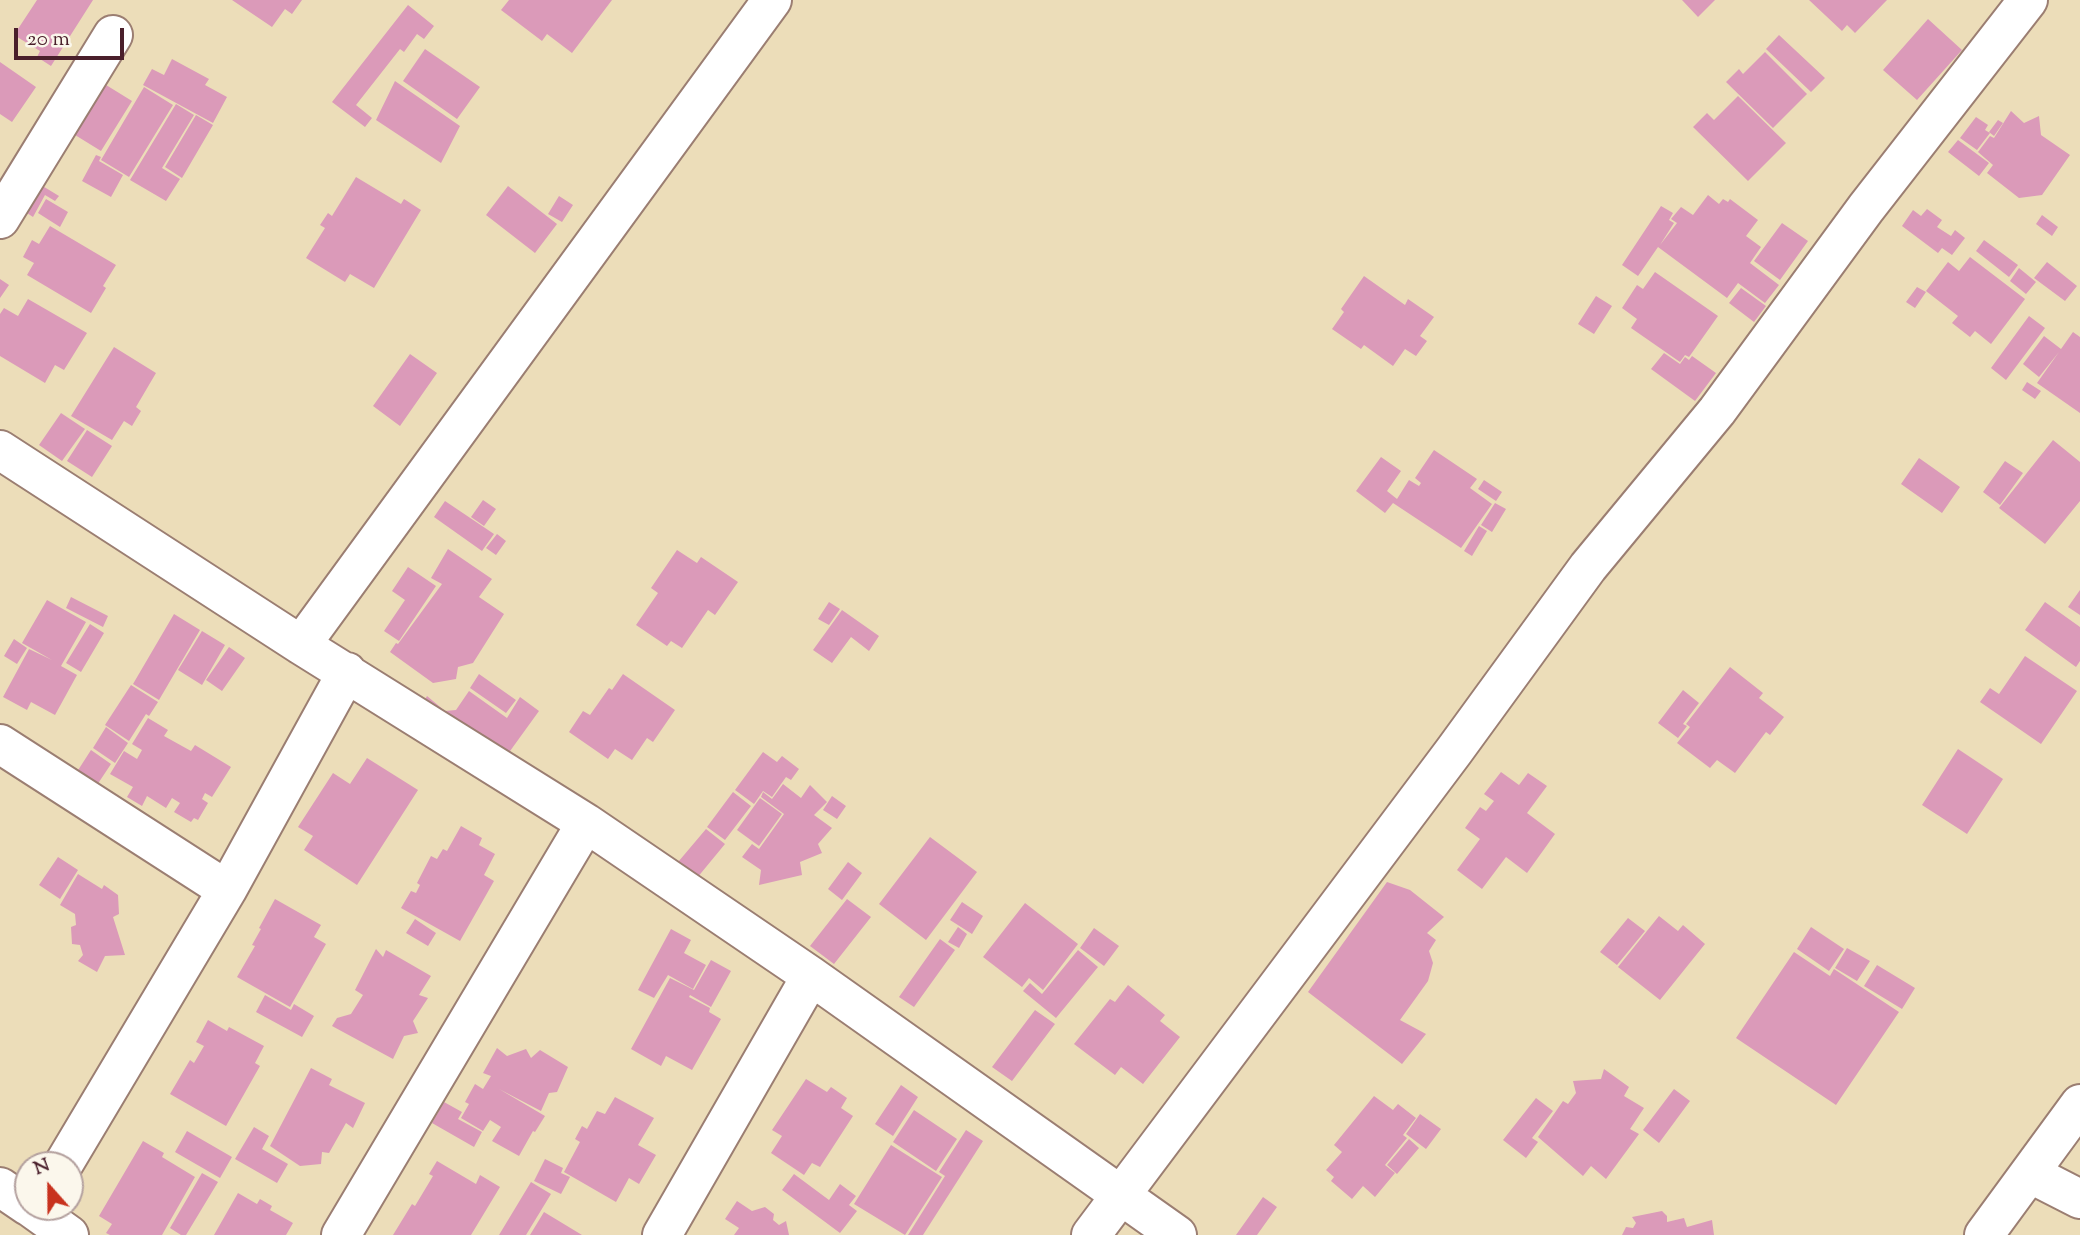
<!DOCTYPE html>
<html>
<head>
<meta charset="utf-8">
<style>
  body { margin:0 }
  #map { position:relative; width:2080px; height:1235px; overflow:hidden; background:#ecddb9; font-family:"Sorts Mill Goudy",serif }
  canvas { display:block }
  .north { position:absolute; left:14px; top:1151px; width:70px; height:70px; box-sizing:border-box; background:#fbf7ec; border:2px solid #b4a19f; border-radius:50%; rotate:339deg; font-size:19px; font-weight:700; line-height:28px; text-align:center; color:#4a1f2b }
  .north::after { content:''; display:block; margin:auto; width:24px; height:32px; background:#c8321e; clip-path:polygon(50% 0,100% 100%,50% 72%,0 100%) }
  .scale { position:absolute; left:14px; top:28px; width:110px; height:32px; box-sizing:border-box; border:4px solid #4a1f2b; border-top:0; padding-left:9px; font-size:21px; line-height:24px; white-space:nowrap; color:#4a1f2b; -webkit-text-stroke:5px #fbf7ec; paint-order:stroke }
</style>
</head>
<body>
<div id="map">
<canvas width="2080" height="1235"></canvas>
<div class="north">N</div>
<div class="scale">20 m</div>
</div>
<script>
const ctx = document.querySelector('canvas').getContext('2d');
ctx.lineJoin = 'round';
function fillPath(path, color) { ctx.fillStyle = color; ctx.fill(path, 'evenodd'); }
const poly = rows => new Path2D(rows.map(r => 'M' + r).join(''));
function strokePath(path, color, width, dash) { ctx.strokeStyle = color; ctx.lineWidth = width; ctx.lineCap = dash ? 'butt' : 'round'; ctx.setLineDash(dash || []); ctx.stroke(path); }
fillPath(poly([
  [37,0,93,0,51,66,37,57,40,51,14,35],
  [232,0,302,0,292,14,285,9,272,27],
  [509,0,612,0,572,53,547,34,542,41,501,10],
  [1682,0,1715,0,1698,17],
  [1809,0,1887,0,1855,33,1847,25,1842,31],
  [408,5,434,26,424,39,417,34,404,52,400,49,356,105,372,118,365,127,332,102],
  [1928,19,1962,50,1917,100,1883,70],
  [1779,35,1825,78,1811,92,1766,49],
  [425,49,480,87,457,119,403,81],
  [1765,52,1807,94,1773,128,1726,82,1739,69,1743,74],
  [172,59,209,79,205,85,227,97,213,123,143,85,152,69,164,75],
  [0,62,36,87,12,122,0,114],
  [98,80,132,101,101,151,67,130],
  [395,81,460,126,441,163,376,120],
  [144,87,173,105,129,177,101,160],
  [1738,96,1786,143,1748,181,1693,127,1707,113,1714,120],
  [176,104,194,115,162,168,180,179,166,201,130,180],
  [2011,111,2024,123,2039,116,2041,135,2070,155,2042,195,2019,198,1987,173,1993,165,1978,152,1990,136,1994,138],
  [196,115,213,125,182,178,165,167],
  [1976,117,1988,125,1985,130,1990,133,1977,150,1960,138],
  [1998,120,2003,123,1994,136,1989,132],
  [1958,140,1989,163,1979,176,1948,152],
  [96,155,101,157,99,161,123,175,111,197,82,181],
  [356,177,401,204,404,199,421,210,374,288,350,274,345,282,306,258,325,228,320,225,328,213,332,216],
  [36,182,59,196,55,201,45,195,33,217,21,209],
  [508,186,557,224,535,253,486,215],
  [1708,195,1719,204,1723,199,1728,202,1730,199,1758,220,1746,236,1761,247,1750,263,1779,285,1765,303,1738,283,1727,298,1658,247,1638,276,1622,265,1661,206,1673,213,1669,220,1674,223,1660,245,1677,223,1671,219,1681,207,1693,215],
  [559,196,573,205,562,222,548,214],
  [46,199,68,212,60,227,38,213],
  [1927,209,1942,220,1937,227,1951,236,1955,230,1965,238,1952,255,1942,248,1938,253,1902,226,1913,210,1921,216],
  [2042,215,2058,227,2052,236,2036,224],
  [1782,223,1808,241,1780,280,1754,261],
  [50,226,116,265,103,286,106,288,91,313,27,275,34,263,23,257,32,240,39,244],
  [1984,240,2018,265,2009,277,1976,251],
  [1970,257,2025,299,1991,344,1975,331,1970,337,1952,323,1958,316,1926,291,1948,262,1959,271],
  [2047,262,2077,286,2065,301,2034,278],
  [2019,268,2036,282,2026,294,2010,281],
  [1655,272,1718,316,1689,357,1685,355,1680,362,1631,328,1637,319,1622,308,1637,285,1643,289],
  [1364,276,1405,305,1408,299,1434,317,1420,336,1427,341,1416,356,1405,349,1393,366,1364,345,1361,349,1332,329,1344,312,1341,309],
  [0,279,9,285,0,298],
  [1917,287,1926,292,1915,308,1906,302],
  [1741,288,1766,306,1754,322,1729,303],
  [1596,296,1612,306,1594,334,1578,324],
  [28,299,87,333,64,370,55,365,45,383,0,356,0,314,4,308,18,316],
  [2029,316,2045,328,2006,380,1991,368],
  [2073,332,2080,337,2080,413,2037,383,2059,352,2039,377,2023,364,2044,336,2061,349],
  [114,347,156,373,136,407,141,411,132,426,124,421,112,440,71,416],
  [1664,353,1680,364,1685,357,1689,360,1692,356,1716,373,1695,401,1651,369],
  [410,354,437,373,400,426,373,406],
  [2027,382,2041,391,2035,399,2022,390],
  [61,413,85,429,62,461,39,445],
  [87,430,112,446,92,477,67,461],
  [2053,440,2080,462,2080,501,2045,544,1999,508],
  [1434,450,1477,479,1470,488,1492,504,1461,548,1393,503,1385,513,1356,491,1381,457,1401,471,1387,491,1397,499,1409,480,1419,486,1421,483,1415,478],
  [1919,458,1960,487,1942,513,1901,484],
  [2005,461,2023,473,2000,505,1983,492],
  [1484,480,1502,492,1496,501,1478,489],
  [483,500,496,509,484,526,471,517],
  [445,501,494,534,482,551,434,517],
  [1495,503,1506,509,1492,532,1481,525],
  [1479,526,1487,531,1472,556,1464,551],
  [497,534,506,541,496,555,486,548],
  [448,549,492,579,479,597,504,614,473,663,458,667,456,679,433,683,390,652,396,643,398,644,442,584,431,578],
  [677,550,697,563,701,557,738,582,715,615,708,610,682,648,671,641,667,646,636,625,658,593,651,588],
  [408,567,436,586,399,641,384,631,405,600,392,591],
  [2080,590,2080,615,2068,607],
  [71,597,108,616,103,627,66,608],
  [47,600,86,622,61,666,77,675,55,715,31,702,27,710,3,697,29,649,52,660,22,643],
  [829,602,840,609,829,625,818,619],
  [2045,602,2080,627,2080,661,2076,667,2025,630],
  [842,610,879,636,869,651,851,637,832,663,813,650],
  [174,614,200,630,159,700,133,684],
  [90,624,104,633,81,672,66,663],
  [202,631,225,645,202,685,178,670],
  [14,639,27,648,17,664,4,656],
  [229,647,245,658,222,691,206,680],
  [2025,656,2077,691,2041,744,1980,702,1990,688,1999,694],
  [1730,667,1763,693,1759,698,1784,717,1770,735,1766,732,1735,773,1717,760,1710,768,1677,743,1690,727,1686,724],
  [479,674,516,700,506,713,470,688],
  [623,674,675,710,653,742,647,738,632,760,615,749,608,759,569,732,583,711,590,715,609,688,612,690],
  [131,685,158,702,149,716,146,714,129,741,105,725],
  [1683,690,1699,703,1683,724,1687,726,1678,738,1658,723],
  [469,691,507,718,520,697,539,711,505,758,421,707,427,696,445,711,456,710],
  [148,718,168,730,164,736,191,751,195,745,231,767,212,797,205,793,202,799,208,803,198,820,194,818,191,822,174,812,180,803,172,798,166,808,147,796,142,806,127,797,133,787,110,774,124,751,137,759,142,750,132,744],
  [106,727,128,743,115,763,93,748],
  [1958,749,2003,779,1967,834,1922,805],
  [91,750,111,764,93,791,73,778],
  [763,752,777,762,782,756,799,769,791,780,786,777,772,797,763,791,754,804,735,790],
  [367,758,418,790,357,885,304,850,313,836,298,827,333,773,350,784],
  [1501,772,1519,785,1528,773,1547,786,1527,813,1555,834,1527,873,1506,857,1482,889,1457,870,1480,839,1465,828,1480,807,1486,811,1494,801,1484,794],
  [783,784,801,798,810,785,827,802,814,815,832,828,818,844,822,853,800,862,802,875,759,885,761,870,742,857,752,844,759,849,784,814,761,797,763,792,772,799],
  [733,792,751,806,725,840,707,827],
  [832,796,846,806,837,819,823,810],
  [760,798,782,814,759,846,737,830],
  [461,826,482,838,479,845,495,854,484,875,494,881,460,941,401,908,411,891,416,893,420,885,417,883,431,856,437,859,443,849,447,851],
  [706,829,725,844,692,884,673,868],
  [930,837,977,872,926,940,879,904],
  [58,857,78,870,60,899,39,885],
  [848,862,862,873,842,900,828,889],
  [78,874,102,889,104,885,118,895,119,914,113,917,125,955,105,956,97,972,78,961,83,955,80,945,72,944,71,927,76,925,75,914,60,905],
  [1387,882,1410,890,1444,917,1427,933,1436,940,1429,951,1433,963,1428,981,1400,1020,1426,1034,1402,1064,1308,992],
  [275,899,321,925,314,937,326,944,290,1007,237,977,255,946,252,945,261,929,259,928],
  [847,899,871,917,834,964,810,946],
  [962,902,983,916,972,934,950,920],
  [1025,903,1078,944,1043,990,1029,978,1022,987,983,957],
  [1659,916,1678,931,1683,925,1705,944,1660,1000,1618,967],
  [1628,918,1645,931,1617,965,1600,952],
  [415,919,436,933,428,946,406,933],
  [958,927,967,934,959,948,948,942],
  [1811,927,1844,949,1829,971,1797,949],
  [1094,928,1119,946,1104,966,1080,948],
  [671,929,691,940,684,953,706,965,693,989,668,975,654,998,638,990],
  [940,939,955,950,914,1007,899,997],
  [1847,948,1870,961,1857,981,1835,968],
  [376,949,383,957,386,950,431,976,419,995,428,998,413,1021,418,1033,404,1036,393,1059,332,1026,337,1018,351,1014,363,995,355,990],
  [1078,950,1098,967,1056,1018,1023,991,1030,983,1042,994],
  [1794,952,1830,976,1834,969,1899,1012,1836,1105,1736,1038],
  [711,960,731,971,711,1007,690,995,689,997,710,1008,709,1012,721,1019,692,1070,666,1056,661,1066,631,1049,670,978,694,990],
  [1877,965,1915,988,1902,1009,1864,986],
  [1128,985,1165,1015,1160,1021,1180,1037,1143,1084,1121,1067,1115,1075,1074,1044,1110,999,1115,1002],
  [265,995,291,1010,294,1004,314,1016,302,1037,256,1012],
  [1035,1010,1055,1024,1012,1081,992,1067],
  [208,1020,227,1031,229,1027,264,1046,255,1063,260,1066,226,1126,170,1094,190,1060,194,1063,204,1046,196,1042],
  [497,1048,507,1056,526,1049,531,1058,540,1050,568,1067,557,1092,549,1093,541,1111,499,1089,545,1116,535,1132,533,1131,519,1156,492,1141,501,1127,490,1120,483,1131,461,1118,469,1104,465,1102,475,1084,483,1089,491,1076,483,1073],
  [311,1068,332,1079,329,1085,365,1103,353,1128,346,1123,329,1153,322,1152,321,1164,300,1166,270,1146],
  [1604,1069,1629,1087,1624,1096,1644,1108,1630,1129,1639,1134,1606,1179,1591,1166,1583,1176,1538,1137,1563,1101,1568,1104,1576,1093,1573,1081,1601,1079],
  [806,1079,827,1092,831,1087,847,1098,841,1108,853,1116,820,1167,812,1163,804,1175,771,1153,782,1136,772,1130],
  [901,1085,918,1097,893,1136,875,1124],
  [1674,1089,1690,1101,1659,1143,1643,1130],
  [1374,1096,1393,1110,1398,1104,1416,1118,1403,1135,1407,1138,1385,1165,1395,1173,1375,1197,1363,1186,1352,1199,1331,1181,1334,1177,1326,1170,1342,1152,1334,1145],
  [615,1097,654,1118,638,1145,656,1155,639,1184,629,1178,616,1202,564,1172,580,1142,575,1139,582,1126,587,1129,597,1111,605,1114],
  [1536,1098,1553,1111,1532,1138,1538,1142,1526,1158,1503,1140],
  [444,1102,462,1112,458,1119,482,1132,474,1147,432,1123],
  [914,1110,957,1139,936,1171,893,1142],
  [1420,1114,1441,1129,1426,1149,1406,1134],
  [254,1127,269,1136,262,1149,288,1164,277,1183,235,1159],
  [966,1130,983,1141,923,1235,908,1235,945,1176,939,1172],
  [187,1131,232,1157,220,1178,175,1152],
  [1409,1139,1419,1148,1397,1174,1387,1165],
  [143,1141,164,1153,162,1157,195,1177,162,1235,110,1235,106,1233,112,1224,99,1216],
  [891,1145,942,1177,905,1235,854,1204],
  [545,1159,563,1168,561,1173,570,1177,561,1194,534,1181],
  [437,1161,476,1184,480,1175,500,1187,471,1235,393,1235,412,1204,415,1206,433,1176,429,1174],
  [202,1173,218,1182,186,1235,181,1235,170,1228],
  [794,1174,829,1200,840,1184,856,1196,849,1205,857,1211,840,1233,782,1190],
  [531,1182,551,1194,526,1235,499,1235],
  [238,1193,257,1204,260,1199,272,1206,270,1210,293,1223,286,1235,214,1235],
  [1263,1197,1277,1207,1257,1235,1236,1235],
  [737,1201,752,1211,765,1207,774,1214,773,1220,779,1225,786,1221,789,1235,734,1235,739,1228,725,1219],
  [1662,1211,1667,1216,1667,1222,1684,1218,1687,1227,1712,1220,1714,1235,1622,1235,1626,1227,1633,1228,1636,1223,1632,1217],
  [544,1212,582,1235,530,1235]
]), '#db9ab9');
const minor = poly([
  [0,219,113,35],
  [0,450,301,645,586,823,811,976,1177,1235],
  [301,645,772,0],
  [0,744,227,890],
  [63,1165,227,890,347,672],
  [2031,1174,2080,1199],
  [0,1187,28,1206],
  [30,1207,69,1235],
  [341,1235,586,823],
  [662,1235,811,976],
  [1091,1235,1454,751,1588,567,1717,411,1866,208,2028,0],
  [1984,1235,2080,1104]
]);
strokePath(minor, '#9b7e72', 42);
strokePath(minor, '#fff', 38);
</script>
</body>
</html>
